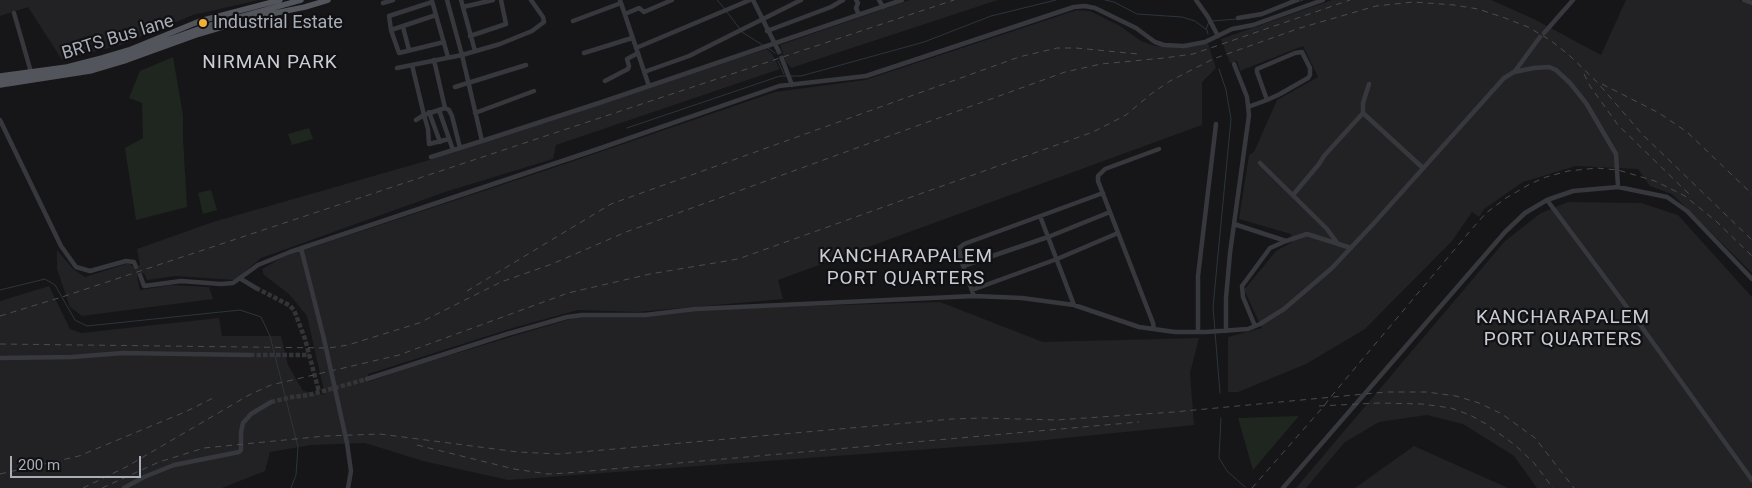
<!DOCTYPE html>
<html>
<head>
<meta charset="utf-8">
<style>
  body { margin:0 }
  #map { position:relative; width:1752px; height:488px; overflow:hidden; background:#161618; font-family:Roboto,sans-serif }
  canvas { display:block }
  .scale { position:absolute; left:10px; top:456px; width:131px; height:22px; box-sizing:border-box; border:2px solid #a8adb8; border-top:0; padding-left:6px; font-size:15px; line-height:18px; white-space:nowrap; color:#a8adb8; -webkit-text-stroke:4px #111113; paint-order:stroke }
</style>
</head>
<body>
<div id="map">
<canvas width="1752" height="488"></canvas>
<div class="scale">200 m</div>
</div>
<script>
const ctx = document.querySelector('canvas').getContext('2d');
ctx.lineJoin = 'round';
function fillPath(path, color) { ctx.fillStyle = color; ctx.fill(path, 'evenodd'); }
const poly = rows => new Path2D(rows.map(r => 'M' + r).join(''));
function strokePath(path, color, width, dash) { ctx.strokeStyle = color; ctx.lineWidth = width; ctx.lineCap = dash ? 'butt' : 'round'; ctx.setLineDash(dash || []); ctx.stroke(path); }
function drawText(font, color, halo, rows, align = 'center') {
  ctx.font = font + ' Roboto,sans-serif'; ctx.lineWidth = 4.5; ctx.setLineDash([]); ctx.textBaseline = 'middle'; ctx.strokeStyle = halo; ctx.fillStyle = color; for (const [text, x, y, turn = 0] of rows) {
    ctx.save(); ctx.translate(x, y); ctx.rotate((+turn || 0) * Math.PI / 180); ctx.textAlign = isNaN(turn) ? turn : align; if (halo) ctx.strokeText(text, 0, 0); ctx.fillText(text, 0, 0); ctx.restore();
  }
}
fillPath(poly([
  [0,0,259,0,193,15,121,45,62,60,28,7,0,16],
  [910,0,998,0,791,68,786,62,780,45],
  [1332,0,1491,0,1534,19,1601,55,1626,0,1739,0,1752,5,1752,273,1672,194,1650,186,1638,169,1576,166,1523,182,1484,209,1479,217,1472,212,1452,241,1365,329,1306,364,1238,392,1228,392,1228,337,1262,328,1244,290,1276,251,1292,242,1291,234,1239,219,1249,155,1254,152,1277,100,1318,77,1303,46,1240,71,1237,61,1230,63,1221,39],
  [1077,10,1090,11,1120,26,1141,41,1155,46,1189,47,1208,43,1216,68,1202,82,1202,125,778,280,783,299,637,312,578,310,513,328,368,374,368,382,410,367,577,317,640,317,705,309,940,302,1043,342,1199,338,1190,373,1194,425,1026,442,508,480,423,461,365,443,311,445,270,452,265,471,222,488,0,488,0,301,49,286,70,329,81,333,219,318,222,336,281,336,288,365,303,391,325,395,307,316,289,294,264,275,262,269,283,257,553,168,775,92,865,80],
  [767,49,772,54,780,69,556,145,553,159,445,192,261,258,235,280,175,276,147,280,144,273,137,276,140,290,171,285,209,287,213,299,82,316,70,307,57,269,57,250,73,269,85,277,129,263,133,267,140,265,137,249,213,222,426,161,602,102],
  [1568,202,1641,203,1678,215,1752,297,1752,488,1537,488,1514,456,1463,424,1427,415,1379,422,1345,442,1306,488,1296,488,1505,241,1541,213],
  [1414,446,1508,488,1355,488]
]), '#222225');
fillPath(poly([
  [173,57,183,115,183,138,187,207,136,220,125,148,143,138,142,103,129,98,140,71],
  [309,128,313,139,292,145,288,134],
  [211,190,217,210,203,214,198,193],
  [1299,416,1253,470,1238,418]
]), '#1e261f');
strokePath(poly([
  [717,0,725,9],
  [1105,0,1114,2,1137,14,1182,17,1195,21,1207,30,1208,34],
  [1297,2,1303,0],
  [727,12,740,29],
  [1212,21,1250,18],
  [1206,29,1209,22],
  [742,32,764,46],
  [768,48,775,53],
  [778,61,784,74],
  [1219,69,1226,90,1231,119,1213,307,1220,393],
  [627,128,780,76,801,76,924,42,991,16,1056,0],
  [0,290,45,279,55,285,75,320,87,326,240,310,261,317,270,336,298,447,296,475,291,488],
  [1221,418,1219,458,1227,471,1245,487]
]), '#2c353c', 1);
strokePath(poly([
  [778,50,782,59],
  [256,288,289,305,294,310,305,339,319,392],
  [250,355,309,355],
  [271,402,292,397,309,395,367,379]
]), '#333438', 4.5, [4.5, 2]);
strokePath(poly([
  [461,0,475,51],
  [620,0,649,86],
  [753,0,778,50],
  [856,0,858,3,856,8,859,15],
  [879,0,883,7],
  [1196,0,1208,17,1218,36],
  [1744,0,1752,3],
  [432,1,448,57],
  [432,2,389,16,391,30,399,53,444,42],
  [383,3,393,0],
  [463,7,493,0],
  [14,13,31,72],
  [625,14,639,8,644,12,672,0],
  [1238,18,1262,14,1297,0],
  [573,21,621,3],
  [403,27,409,50],
  [391,30,436,15],
  [767,31,831,7,843,0],
  [1544,33,1573,0],
  [470,36,506,24,501,0],
  [636,48,750,0],
  [584,53,632,38],
  [782,59,792,85],
  [434,60,445,108,449,110,452,116,460,148],
  [412,65,424,115,445,108],
  [397,68,462,55,500,44,532,31,544,22,543,17,531,0],
  [1515,71,1540,37],
  [644,72,689,56,801,0],
  [605,81,628,69,629,66,627,59,638,53],
  [1369,84,1363,103,1363,113,1423,168],
  [455,87,526,65],
  [1248,107,1267,100,1280,94,1308,78,1310,75,1310,68,1302,52,1295,53,1257,69,1257,72,1267,100],
  [439,110,453,150],
  [429,112,440,142],
  [475,113,534,91],
  [0,120,61,246,76,267,90,271,126,261,134,262,136,267],
  [416,120,424,115,428,129,429,144,449,139],
  [482,141,602,102,902,0],
  [431,157,482,141,462,55,447,0],
  [1260,163,1327,229,1338,244],
  [1293,195,1319,164,1324,156,1363,113],
  [1547,200,1641,326,1752,480],
  [1040,216,1074,305],
  [1234,224,1286,241],
  [301,248,324,339],
  [963,266,1048,237,1110,212],
  [140,275,144,286,181,281,221,284,233,283,258,265,290,252,598,149,779,86,866,76,1074,7,1085,6,1095,8,1136,28,1155,42,1164,45,1184,46,1205,42,1232,29,1253,25,1323,0],
  [241,279,256,288],
  [972,290,1057,259,1118,233],
  [974,296,961,260,959,248,964,244,1103,193],
  [1255,326,1243,297,1242,286,1270,248,1286,241,1307,234,1351,248],
  [1154,329,1153,323,1098,181,1098,176,1105,169,1159,149],
  [1226,331,1226,298,1230,253,1249,115,1247,97,1234,64],
  [1198,332,1198,276,1216,124],
  [0,358,72,357,123,353,250,355],
  [367,379,507,334,567,317,582,315,645,315,695,309,974,296,1022,298,1074,305,1139,327,1175,332,1206,332,1248,329,1260,324,1284,309,1332,268,1375,222,1504,78,1514,72,1534,68,1549,67,1556,70,1570,83,1586,103,1616,154,1618,187],
  [347,443,351,471,348,488],
  [124,488,144,477,174,465,239,452,241,450,241,432,243,423,251,414,271,402],
  [1283,488,1505,232,1525,213,1547,200,1573,191,1618,187,1667,197,1687,211,1752,279]
]), '#37383d', 4.5);
strokePath(poly([
  [0,76,67,67,102,58,129,50,200,21,280,0],
  [0,81,67,71,109,61,204,27,301,0],
  [0,85,90,71,127,60,199,34,256,17,305,7,328,0]
]), '#53555c', 5.5);
strokePath(poly([
  [1584,74,1590,86,1618,125,1689,194],
  [1602,84,1659,113,1687,132,1752,194],
  [467,291,611,204,1019,57,1057,48,1076,48,1138,54],
  [0,316,65,296,954,0],
  [0,344,329,348,348,345,419,323,501,282,552,264,626,232,1065,72,1101,64,1164,58,1193,54,1350,0],
  [1319,406,1379,403,1422,404,1451,408,1470,415,1486,424,1515,445,1534,463,1553,488],
  [417,445,514,469,548,474,567,473,1139,422],
  [0,474,79,456,185,412,213,398],
  [83,488,126,467,249,395,271,385,399,355,568,293,650,274,738,259,755,253,1093,132,1126,115,1151,94,1170,81,1213,59,1300,28,1376,6,1414,2,1454,5,1478,9,1505,18,1528,27,1550,40,1569,55,1597,82,1642,134,1752,240],
  [102,488,159,462,204,448,325,436,380,434,518,452,558,454,952,419,983,418,1056,420,1174,412,1386,392,1427,392,1456,396,1479,403,1502,414,1535,438,1574,488],
  [1252,488,1324,406,1329,399,1471,230,1486,213,1506,198,1530,184,1546,177,1568,171,1597,168,1618,170,1655,181,1685,196,1717,222,1752,256]
]), '#4a4c52', 1, [6, 5]);
strokePath(poly([
  [324,339,347,443]
]), '#37383d', 4.5);
for (const [x, y, r, color] of [
  [203,23,5,"#f2b134"]
]) { const dot = new Path2D(); dot.arc(x, y, r, 0, 2 * Math.PI); ctx.fillStyle = color; ctx.fill(dot); strokePath(dot, '#111113', 2); }
drawText('18px', '#a8adb8', '#111113', [
  ["Industrial Estate",213,23]
], 'left');
drawText('18px', '#a8adb8', '#111113', [
  ["BRTS Bus lane",118,38,-17]
]);
ctx.letterSpacing = '1px';
drawText('19px', '#c9ccd4', '#111113', [
  ["NIRMAN PARK",270,63],
  ["KANCHARAPALEM",906,257],
  ["PORT QUARTERS",906,279],
  ["KANCHARAPALEM",1563,318],
  ["PORT QUARTERS",1563,340]
]);
ctx.letterSpacing = '0px';
</script>
</body>
</html>
